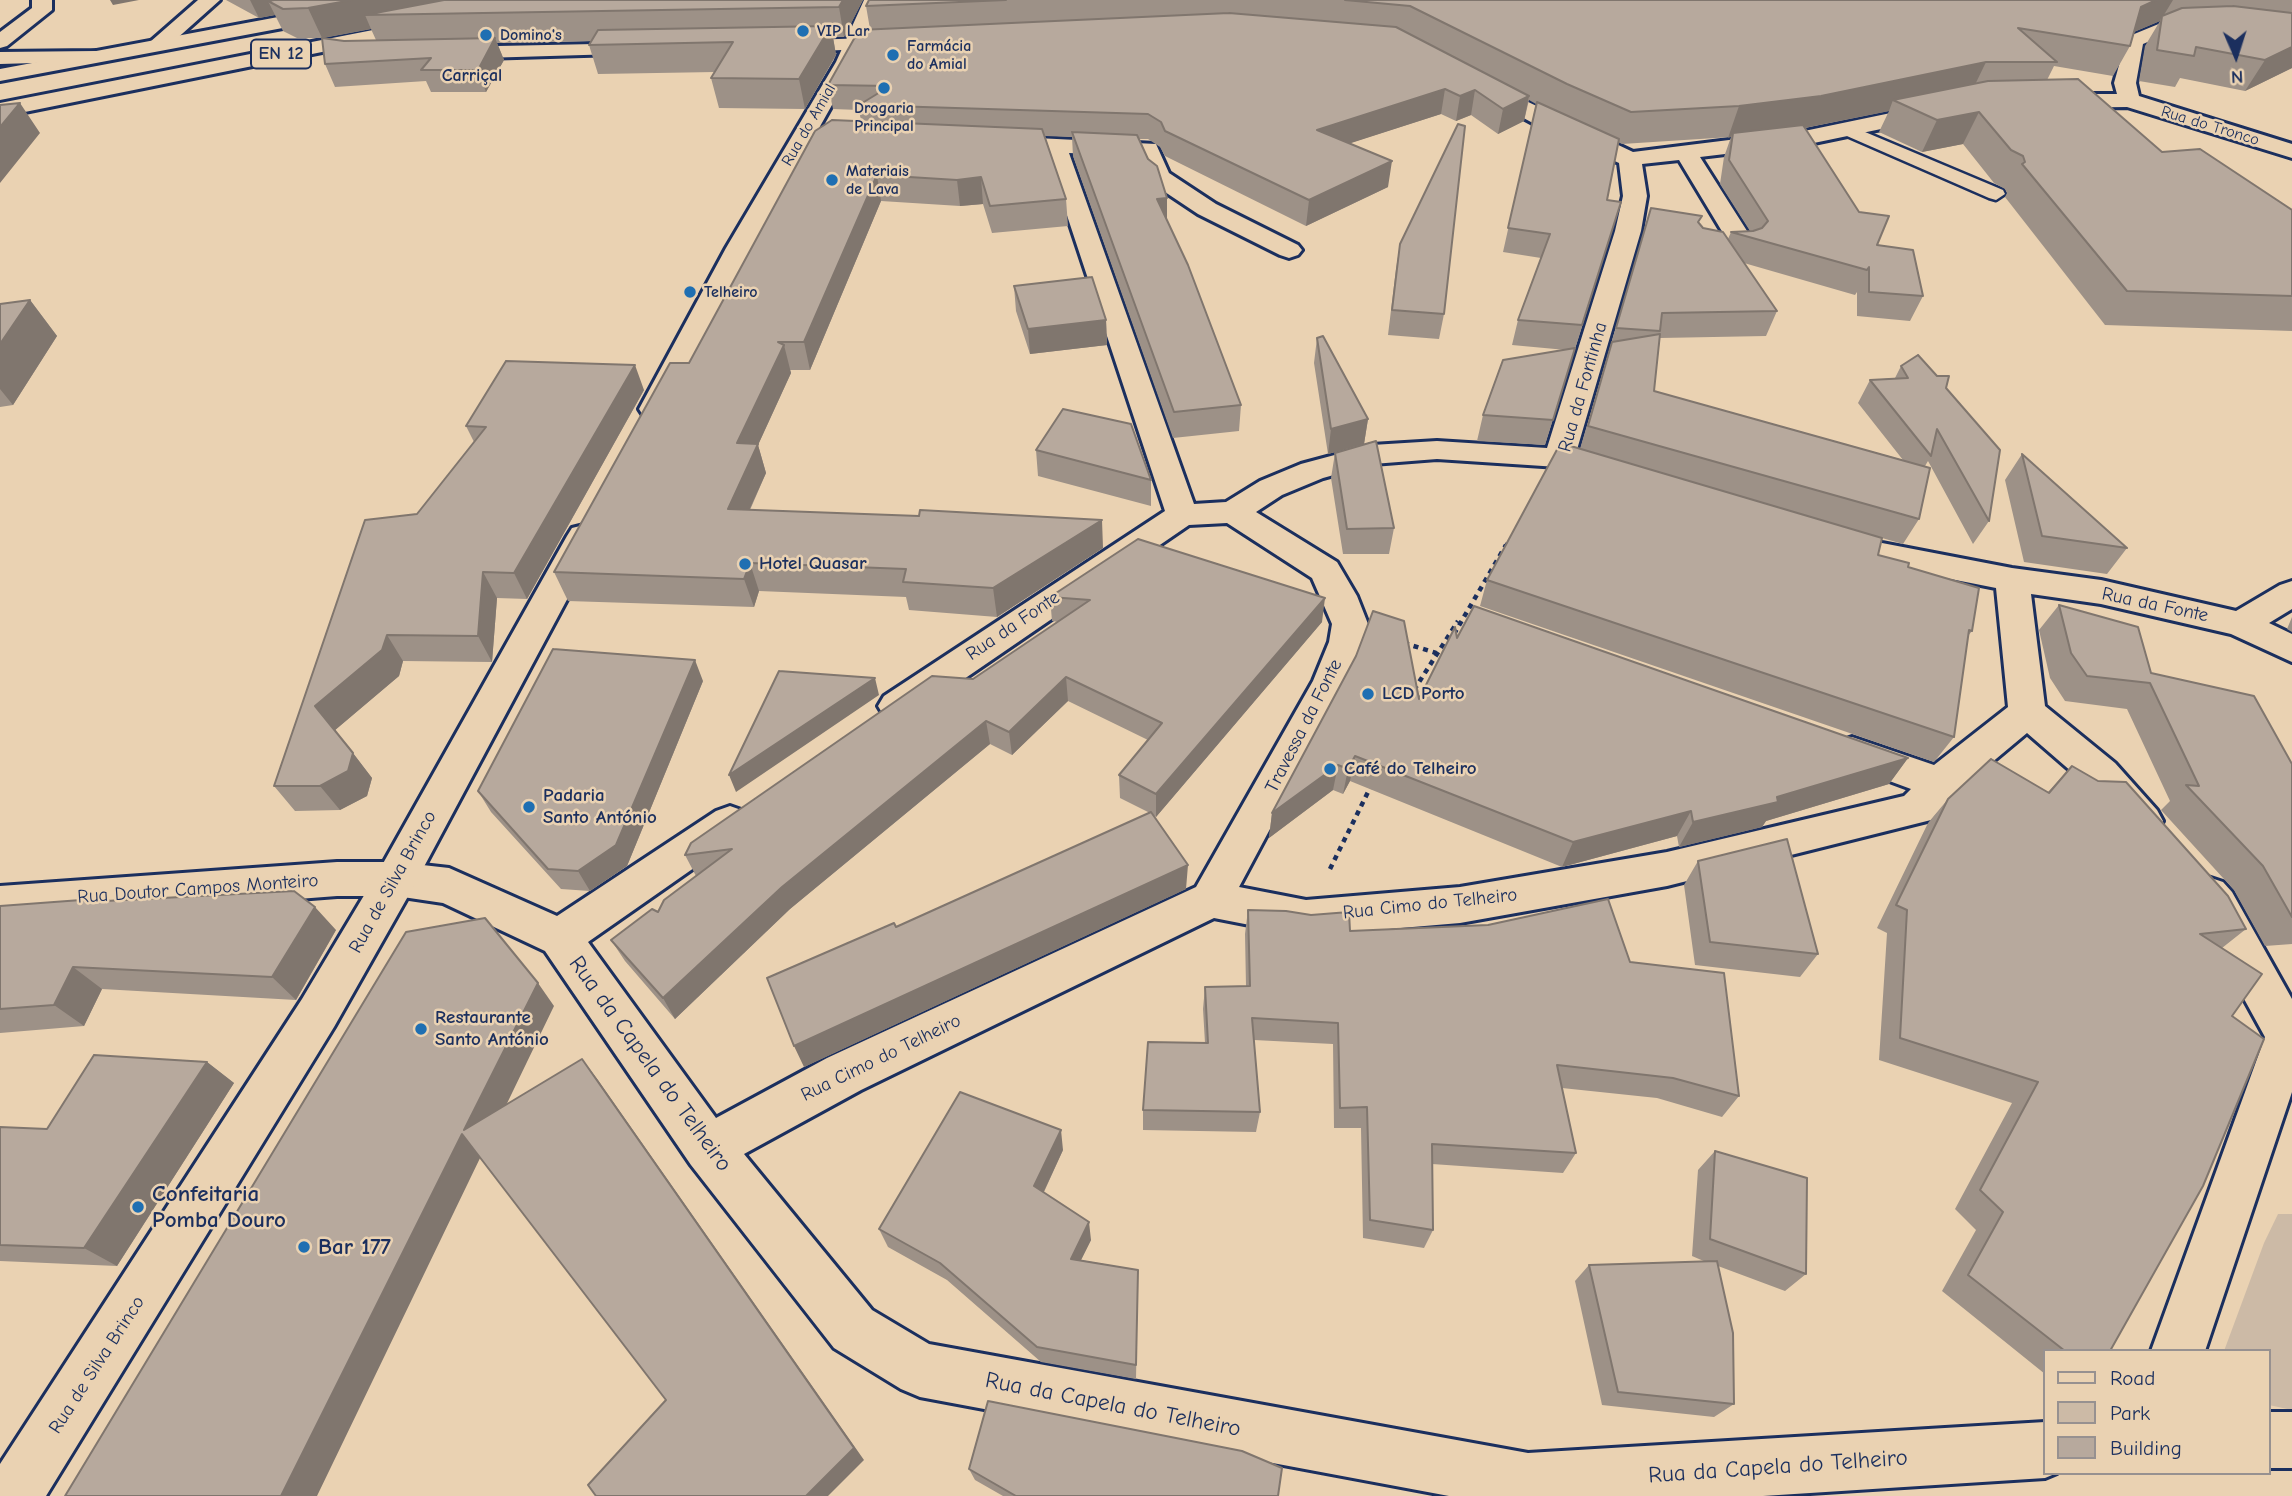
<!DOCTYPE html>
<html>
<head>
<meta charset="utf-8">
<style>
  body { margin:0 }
  #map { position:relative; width:2292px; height:1496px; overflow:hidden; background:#ead2b2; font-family:"Comic Neue",sans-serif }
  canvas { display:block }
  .legend { position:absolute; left:2043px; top:1349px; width:228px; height:126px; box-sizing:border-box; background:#ead2b2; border:2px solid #979190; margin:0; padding:9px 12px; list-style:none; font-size:21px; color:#1b2f5e }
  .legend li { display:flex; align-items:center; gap:14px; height:35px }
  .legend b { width:35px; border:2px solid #979190 }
  .north { position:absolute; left:2201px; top:21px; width:70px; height:70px; -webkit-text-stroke:5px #ead2b2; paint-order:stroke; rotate:177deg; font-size:19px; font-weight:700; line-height:28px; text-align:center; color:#1b2f5e }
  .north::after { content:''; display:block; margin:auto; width:24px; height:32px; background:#1b2f5e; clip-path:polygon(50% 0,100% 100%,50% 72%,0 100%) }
</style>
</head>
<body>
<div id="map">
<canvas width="2292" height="1496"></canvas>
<ul class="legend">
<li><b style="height:9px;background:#ead2b2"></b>Road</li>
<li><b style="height:19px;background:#ccbaa6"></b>Park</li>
<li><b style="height:19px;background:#b7a99d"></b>Building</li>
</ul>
<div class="north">N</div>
</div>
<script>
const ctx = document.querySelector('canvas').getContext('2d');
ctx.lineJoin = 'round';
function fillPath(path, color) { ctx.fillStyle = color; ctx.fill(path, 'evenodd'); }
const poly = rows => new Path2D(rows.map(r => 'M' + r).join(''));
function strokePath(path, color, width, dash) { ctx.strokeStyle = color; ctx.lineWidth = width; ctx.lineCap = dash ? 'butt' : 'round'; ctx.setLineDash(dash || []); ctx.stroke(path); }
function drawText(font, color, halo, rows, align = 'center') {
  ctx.font = font + ' "Comic Neue",sans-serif'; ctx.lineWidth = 5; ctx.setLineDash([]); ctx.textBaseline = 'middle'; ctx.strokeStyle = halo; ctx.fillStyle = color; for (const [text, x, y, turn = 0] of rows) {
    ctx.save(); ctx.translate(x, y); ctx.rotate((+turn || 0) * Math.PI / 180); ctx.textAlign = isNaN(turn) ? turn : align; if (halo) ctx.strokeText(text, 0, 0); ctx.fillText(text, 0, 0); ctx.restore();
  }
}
fillPath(poly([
  [2278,1214,2292,1214,2292,1410,2269,1405,2269,1351,2224,1351,2264,1243]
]), '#ccbaa6');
const service = poly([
  [1846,124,2003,190,2005,194,1996,200,1989,198,1840,133,1837,129,1846,124]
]);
const minor = poly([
  [32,0,52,0,52,10,7,46,0,48,0,32,32,8,32,0],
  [198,0,220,0,164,50,150,50,147,46,150,42,198,0],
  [2215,21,2292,31,2292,43,2215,33,2164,35,2143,44,2136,83,2139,96,2292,144,2292,158,2127,107,2050,108,2039,101,2050,94,2117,94,2114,83,2127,37,2161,23,2215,21],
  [896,37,903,39,906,43,903,47,781,53,771,47,781,41,896,37],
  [644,43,654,49,651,53,449,59,439,53,449,47,644,43],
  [96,51,103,53,106,57,103,61,0,64,0,52,96,51],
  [1480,79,1633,152,1809,130,1934,104,1945,111,1934,118,1809,144,1700,157,1756,245,1752,250,1743,253,1696,251,1692,246,1696,241,1726,238,1679,160,1642,164,1647,196,1641,231,1576,453,1595,458,1600,465,1595,472,1584,475,1558,467,1437,459,1373,464,1323,478,1282,495,1256,512,1337,562,1357,596,1368,624,1365,642,1349,681,1239,887,1306,900,1460,887,1667,852,1904,796,1911,789,1838,762,1833,752,1838,742,1852,737,1934,765,2008,707,1996,588,1880,565,1818,547,1813,539,1818,531,1830,528,1882,543,2012,568,2101,580,2236,611,2280,585,2292,581,2292,609,2269,623,2292,634,2292,662,2231,634,2101,604,2031,594,2045,706,2115,763,2157,810,2163,821,2157,832,2143,837,2129,832,2087,785,2027,733,1954,794,1931,820,1667,886,1460,923,1306,936,1214,918,861,1090,744,1154,872,1310,929,1344,1528,1453,2045,1422,2045,1473,2057,1473,2045,1478,1763,1496,1449,1496,920,1397,901,1389,834,1348,691,1165,545,951,443,903,396,896,337,896,0,922,0,886,337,862,396,862,449,868,557,916,716,811,730,806,744,811,750,822,744,833,588,942,716,1118,827,1058,1196,887,1313,681,1329,642,1332,624,1312,578,1227,523,1189,525,910,716,897,720,884,716,878,706,884,696,1165,511,1046,152,997,150,986,143,997,136,1156,144,1169,173,1216,204,1298,245,1302,250,1298,255,1289,258,1280,255,1198,214,1150,182,1139,156,1069,153,1194,504,1226,502,1260,481,1301,464,1372,445,1437,441,1547,448,1615,231,1623,196,1619,163,1542,128,1472,90,1469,85,1480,79],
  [2208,877,2223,882,2232,892,2292,999,2292,1092,2205,1351,2151,1351,2265,1037,2187,895,2193,882,2208,877],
  [2269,1412,2292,1412,2292,1468,2269,1468,2269,1412]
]);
const secondary = poly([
  [864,0,884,0,856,62,752,248,669,409,665,415,654,418,643,415,639,409,726,248,836,62,864,0],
  [584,525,596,528,601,536,411,891,334,1027,46,1496,0,1496,0,1464,302,999,381,867,567,536,572,528,584,525]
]);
const primary = poly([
  [369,0,410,0,400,6,0,81,0,69,369,0],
  [424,20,431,22,434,26,431,30,0,117,0,103,424,20]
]);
strokePath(service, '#1b2f5e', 5);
strokePath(minor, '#1b2f5e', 6);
strokePath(secondary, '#1b2f5e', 6);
strokePath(primary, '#1b2f5e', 6);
strokePath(poly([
  [1505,547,1508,542]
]), '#1b2f5e', 3.5, [4.5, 4.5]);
strokePath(poly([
  [1454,634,1506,545],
  [1404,643,1436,653],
  [1414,690,1458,621],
  [1417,702,1426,685],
  [1330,869,1371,786]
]), '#1b2f5e', 4.5, [5, 5]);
fillPath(service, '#ead2b2');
fillPath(minor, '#ead2b2');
fillPath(secondary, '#ead2b2');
fillPath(primary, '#ead2b2');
fillPath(poly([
  [226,0,863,0,844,37,833,37,836,55,805,109,719,108,711,78,715,72,598,74,589,45,591,41,497,43,504,60,486,92,431,92,426,81,335,87,325,64,322,38,297,38,283,31,275,15,259,18],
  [371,29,376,40,344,41,323,38],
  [869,0,2292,0,2292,68,2245,91,2180,78,2175,87,2139,81,2145,46,2160,21,2134,32,2130,46,2113,76,2054,66,2047,80,2162,152,2292,210,2292,331,2105,325,2005,197,2007,193,2005,189,1994,183,1963,144,1922,152,1879,132,1889,111,1805,128,1877,245,1923,296,1910,321,1857,316,1857,292,1855,295,1744,263,1777,311,1766,336,1660,338,1654,391,1903,460,1858,403,1870,380,1895,378,1901,366,1946,388,1989,521,1973,544,1928,461,1925,466,1919,519,1903,544,1882,538,1878,555,1908,567,1972,631,1968,636,1954,737,1934,762,1480,606,1487,580,1580,449,1651,208,1699,223,1703,228,1728,239,1731,232,1750,231,1720,184,1724,157,1731,137,1622,144,1618,142,1607,200,1621,202,1545,445,1477,441,1483,415,1566,350,1512,345,1518,320,1541,258,1503,252,1536,104,1529,100,1524,121,1498,134,1471,115,1456,121,1441,114,1350,143,1388,187,1306,226,1165,156,1160,147,1148,139,1139,139,1167,198,1167,220,1241,405,1239,431,1173,438,1073,156,1072,137,1045,136,1066,199,1068,226,992,233,983,204,960,206,881,201,810,370,790,370,791,373,758,445,766,473,750,510,1103,548,997,617,909,610,906,597,759,591,754,607,568,601,554,572,689,363,861,121,859,110,833,109,828,85,870,29,866,6],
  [1400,244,1444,314,1439,339,1388,335,1396,269],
  [1014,286,1106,320,1107,345,1030,354,1016,311],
  [30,300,57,336,13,405,0,407,0,304],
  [1317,338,1368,419,1364,444,1328,454,1314,363],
  [644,390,527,599,497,598,492,662,403,661,399,676,335,730,372,778,367,796,340,810,295,811,274,786,417,514,474,442,466,426],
  [1036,450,1151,480,1151,506,1038,476],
  [1335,453,1394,528,1389,554,1343,554,1331,478],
  [2022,454,2127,548,2107,574,2024,562,2005,480],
  [1138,539,1322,622,1156,817,1153,815,1186,889,804,1067,896,927,1150,813,1120,798,1119,775,1148,740,1068,701,1012,755,990,744,790,909,675,1019,625,961,611,940,658,912,696,876,685,855,973,679,1058,622,1052,621,1050,597],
  [2059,605,2151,673,2292,764,2292,944,2265,946,2234,890,2161,810,2170,801,2127,709,2065,701,2050,678,2039,630],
  [2292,617,2292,632,2287,629],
  [1457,638,1908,758,1889,784,1766,821,1762,827,1679,847,1677,836,1562,867,1350,781,1343,794,1333,790,1269,838,1272,813,1419,699],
  [703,681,627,866,590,891,561,889,491,812,478,791],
  [2072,766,2246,929,2222,948,2232,1016,2110,1351,2045,1351,2045,1374,1942,1291,1976,1230,1955,1209,2012,1103,1879,1060,1887,933,1877,928,1928,823,1948,799,2048,792],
  [1698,861,1818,954,1800,977,1695,965,1684,885],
  [108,898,111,901,336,930,296,1000,102,989,84,1026,0,1033,0,906],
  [1248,910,1350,931,1630,962,1739,1096,1722,1117,1657,1098,1562,1088,1576,1153,1563,1173,1432,1164,1433,1230,1424,1248,1363,1238,1361,1128,1334,1128,1333,1044,1254,1040,1260,1112,1256,1132,1143,1130,1143,1110,1205,1043,1203,1009,1205,987,1246,986,1245,934],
  [207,1062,234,1083,117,1266,0,1261,0,1127,47,1129],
  [1063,1150,1044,1192,1091,1240,1081,1260,1138,1270,1136,1379,1041,1362,947,1280,888,1247,879,1229],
  [1715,1151,1806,1274,1785,1291,1718,1266,1734,1404,1714,1417,1602,1405,1575,1281,1589,1265,1706,1262,1692,1256,1698,1170],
  [969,1469,1278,1496,1003,1496,975,1480]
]), '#9d9187');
fillPath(poly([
  [110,0,139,0,113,5],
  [250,0,518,0,365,15,371,29,322,38,308,8,268,1,275,15,259,18],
  [843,0,863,0,844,37,839,7],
  [2156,0,2173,0,2162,18,2162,16,2160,21,2124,36,2141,7],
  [831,26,836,55,805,109,799,79],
  [495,38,504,60,486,92,478,70],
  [2292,47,2292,68,2245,91,2265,60],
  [1986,62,1971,93,1893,100,1889,111,1809,127,1732,137,1733,133,1731,137,1728,138,1739,106],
  [1445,89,1441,114,1314,155,1317,130],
  [1475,90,1471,115,1456,121,1460,96],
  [1529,96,1524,121,1498,134,1503,109],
  [20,103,40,133,0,183,0,127],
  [1979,112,1963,144,1922,152,1937,120],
  [1392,161,1388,187,1306,226,1309,200],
  [877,175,881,201,810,370,804,342],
  [981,177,983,204,960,206,957,180],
  [1167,198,1167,222,1157,199],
  [30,300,57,336,13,405,0,389,0,344],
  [1106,320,1107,345,1030,354,1028,329],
  [784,345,791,373,758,445,766,473,737,537,728,509,737,443],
  [635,365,644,390,527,599,514,573],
  [1368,419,1364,444,1328,454,1331,429],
  [1102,520,1103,548,997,617,993,588],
  [750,563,759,591,754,607,744,579],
  [483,572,497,598,492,662,478,636],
  [1325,598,1322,622,1156,817,1156,794],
  [387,635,403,661,399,676,334,731,315,706],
  [695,660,703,681,627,866,590,891,578,871],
  [1066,677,1068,701,1012,755,1009,732],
  [875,678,879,695,736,792,729,775],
  [986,721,990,744,790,909,675,1019,663,998,782,887],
  [353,753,372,778,367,796,340,810,320,786],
  [1355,756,1350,781,1343,794,1348,769],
  [1908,758,1889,784,1766,821,1762,827,1679,847,1693,822],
  [1338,765,1333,790,1269,838,1272,813],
  [1691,811,1677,836,1562,867,1573,842],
  [1188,865,1186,889,804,1067,794,1046],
  [315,907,336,930,296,1000,272,977],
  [73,967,102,989,84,1026,54,1005],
  [538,983,554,1006,485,1149,464,1130],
  [582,1059,598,1080,864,1460,828,1496,806,1496],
  [207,1062,234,1083,117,1266,84,1248],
  [1061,1130,1063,1150,1038,1204,1034,1186],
  [462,1134,482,1154,317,1496,281,1496],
  [1089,1222,1091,1240,1073,1276,1071,1259]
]), '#80766e');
const building = poly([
  [274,0,352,0,308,8,283,9,268,1,274,0],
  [444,0,843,0,839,7,365,15,444,0],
  [869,0,1006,0,866,6,869,0],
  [1345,0,2156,0,2141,7,2130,46,2018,28,2057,62,1986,62,1821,96,1739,106,1631,112,1567,84,1410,6,1345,0],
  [2233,6,2292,13,2292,47,2265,60,2196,47,2194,56,2157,50,2162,16,2182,8,2233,6],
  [1229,13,1396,27,1529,96,1503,109,1475,90,1460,96,1445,89,1317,130,1392,161,1309,200,1165,131,1161,122,1148,114,859,105,890,86,828,85,859,30,1229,13],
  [831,26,799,79,711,78,733,42,589,45,598,30,831,26],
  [322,38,344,41,495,38,478,70,421,70,431,58,325,64,322,38],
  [2078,79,2162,152,2200,149,2292,210,2292,296,2127,291,2022,164,2025,162,2023,156,2011,150,1979,112,1937,120,1893,100,1988,81,2078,79],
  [1537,102,1619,139,1607,200,1621,202,1582,325,1518,320,1550,234,1508,228,1537,102],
  [20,103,0,127,0,105,20,103],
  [832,120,1042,129,1066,199,990,206,981,177,957,180,877,175,804,342,778,342,784,345,737,443,758,444,728,509,919,516,920,510,1102,520,993,588,903,582,906,569,750,563,744,579,554,572,670,363,689,363,815,131,832,120],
  [1458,124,1465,126,1444,314,1392,310,1400,244,1458,124],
  [1803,125,1859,212,1889,216,1877,245,1913,250,1923,296,1869,292,1869,267,1867,270,1731,232,1753,231,1762,228,1768,221,1729,160,1733,133,1803,125],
  [1072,132,1137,135,1148,159,1157,166,1167,198,1157,199,1188,265,1241,405,1174,412,1072,132],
  [1651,208,1702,216,1698,222,1703,228,1723,232,1777,311,1662,313,1660,331,1616,328,1651,208],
  [1092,277,1106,320,1028,329,1014,286,1092,277],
  [30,300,0,344,0,304,30,300],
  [1660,334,1654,391,1930,468,1919,519,1588,426,1612,342,1660,334],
  [1323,336,1368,419,1331,429,1317,338,1323,336],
  [1575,348,1553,420,1483,415,1503,360,1575,348],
  [1918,355,1937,376,1949,376,1946,388,2000,450,1989,521,1937,429,1931,456,1870,380,1908,378,1901,366,1918,355],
  [506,361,635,365,514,573,483,572,478,636,387,635,382,650,315,706,353,753,348,771,320,786,274,786,365,520,417,514,486,427,466,426,506,361],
  [1063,409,1131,424,1151,480,1036,450,1063,409],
  [1376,441,1394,528,1347,529,1335,453,1376,441],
  [1560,444,1564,444,1882,538,1878,555,1909,563,1908,567,1979,588,1972,631,1969,630,1954,737,1487,580,1560,444],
  [2022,454,2127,548,2042,536,2022,454],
  [1138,539,1325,598,1156,794,1119,775,1162,723,1066,677,1009,732,986,721,782,887,663,998,611,940,652,909,658,912,664,900,732,849,685,855,691,843,932,676,973,679,1090,600,1050,597,1138,539],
  [2059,605,2138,627,2151,673,2254,696,2292,764,2292,917,2263,866,2186,785,2199,786,2150,683,2087,676,2071,653,2059,605],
  [1474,606,1908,758,1777,797,1778,802,1693,822,1691,811,1573,842,1355,756,1348,769,1338,765,1272,813,1356,656,1373,611,1404,621,1419,699,1455,627,1457,638,1474,606],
  [553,649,695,660,616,845,578,871,548,869,478,791,553,649],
  [779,671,875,678,729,775,779,671],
  [1991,759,2049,793,2072,766,2098,781,2126,782,2228,896,2246,929,2200,934,2262,974,2232,1016,2264,1039,2203,1186,2110,1351,2065,1351,1968,1275,2003,1212,1980,1190,2038,1082,1900,1038,1907,910,1896,905,1948,799,1991,759],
  [1151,812,1188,865,794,1046,767,978,894,923,896,927,1151,812],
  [1787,839,1818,954,1710,942,1698,861,1787,839],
  [294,891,315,907,272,977,73,967,54,1005,0,1009,0,906,108,898,106,901,294,891],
  [1608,899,1630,962,1724,973,1739,1096,1673,1078,1557,1065,1576,1153,1432,1144,1433,1230,1370,1220,1367,1107,1340,1108,1338,1023,1252,1018,1260,1112,1143,1110,1148,1042,1208,1043,1205,987,1250,986,1248,910,1286,911,1311,915,1349,912,1350,931,1488,925,1608,899],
  [485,918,538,983,464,1130,582,1059,854,1448,806,1496,596,1496,588,1485,666,1400,462,1134,281,1496,65,1496,406,932,485,918],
  [94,1055,207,1062,84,1248,0,1245,0,1127,47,1129,94,1055],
  [960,1092,1061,1130,1034,1186,1089,1222,1071,1259,1138,1270,1136,1365,1037,1347,940,1263,879,1229,960,1092],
  [1715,1151,1807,1178,1806,1274,1710,1239,1715,1151],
  [1717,1261,1733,1333,1734,1404,1618,1392,1589,1265,1717,1261],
  [988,1401,1242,1451,1282,1468,1278,1496,1016,1496,969,1469,988,1401]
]);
fillPath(building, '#b7a99d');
strokePath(building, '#80766e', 2);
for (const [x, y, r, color] of [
  [803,31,7,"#1f6fb2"],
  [486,35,7,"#1f6fb2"],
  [893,55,7,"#1f6fb2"],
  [884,88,7,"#1f6fb2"],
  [832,180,7,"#1f6fb2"],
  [690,292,7,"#1f6fb2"],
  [745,564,7,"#1f6fb2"],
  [1368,694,7,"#1f6fb2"],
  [1330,769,7,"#1f6fb2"],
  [529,807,7,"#1f6fb2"],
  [421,1029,7,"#1f6fb2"],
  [138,1207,7,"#1f6fb2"],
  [304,1247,7,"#1f6fb2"]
]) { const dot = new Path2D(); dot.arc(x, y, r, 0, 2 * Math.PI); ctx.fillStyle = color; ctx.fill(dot); strokePath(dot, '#ead2b2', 2.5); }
drawText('bold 16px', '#1b2f5e', '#ead2b2', [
  ["VIP Lar",817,31],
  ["Domino's",500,35],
  ["Farmácia",907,46],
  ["do Amial",907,64],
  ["Drogaria",884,108,"center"],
  ["Principal",884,126,"center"],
  ["Materiais",846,171],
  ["de Lava",846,189],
  ["Telheiro",704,292]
], 'left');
drawText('16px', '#1b2f5e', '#ead2b2', [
  ["Rua do Amial",809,125,-60],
  ["Rua do Tronco",2210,126,17]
]);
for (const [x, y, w] of [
  [281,54,60]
]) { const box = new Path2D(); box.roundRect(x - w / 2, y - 14.5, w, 29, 5); ctx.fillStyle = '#ead2b2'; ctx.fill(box); strokePath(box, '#1b2f5e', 2); }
drawText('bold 18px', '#1b2f5e', null, [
  ["EN 12",281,54]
]);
drawText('bold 18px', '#1b2f5e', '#ead2b2', [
  ["Carriçal",472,76]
]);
drawText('19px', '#1b2f5e', '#ead2b2', [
  ["Rua da Fontinha",1583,387,-74],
  ["Rua da Fonte",2155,605,12],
  ["Rua da Fonte",1013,626,-34],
  ["Travessa da Fonte",1304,726,-63],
  ["Rua de Silva Brinco",393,882,-61],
  ["Rua Doutor Campos Monteiro",198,889,-4],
  ["Rua Cimo do Telheiro",1430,904,-6],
  ["Rua Cimo do Telheiro",881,1058,-26],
  ["Rua de Silva Brinco",97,1365,-57]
]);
drawText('bold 19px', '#1b2f5e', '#ead2b2', [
  ["Hotel Quasar",759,564],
  ["LCD Porto",1382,694],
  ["Café do Telheiro",1344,769],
  ["Padaria",543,796],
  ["Santo António",543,818],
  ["Restaurante",435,1018],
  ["Santo António",435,1040]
], 'left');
drawText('23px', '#1b2f5e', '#ead2b2', [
  ["Rua da Capela do Telheiro",650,1064,54],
  ["Rua da Capela do Telheiro",1113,1405,11],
  ["Rua da Capela do Telheiro",1778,1467,-4]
]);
drawText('bold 23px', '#1b2f5e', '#ead2b2', [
  ["Confeitaria",152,1194],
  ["Pomba Douro",152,1220],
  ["Bar 177",318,1247]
], 'left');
</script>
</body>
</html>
